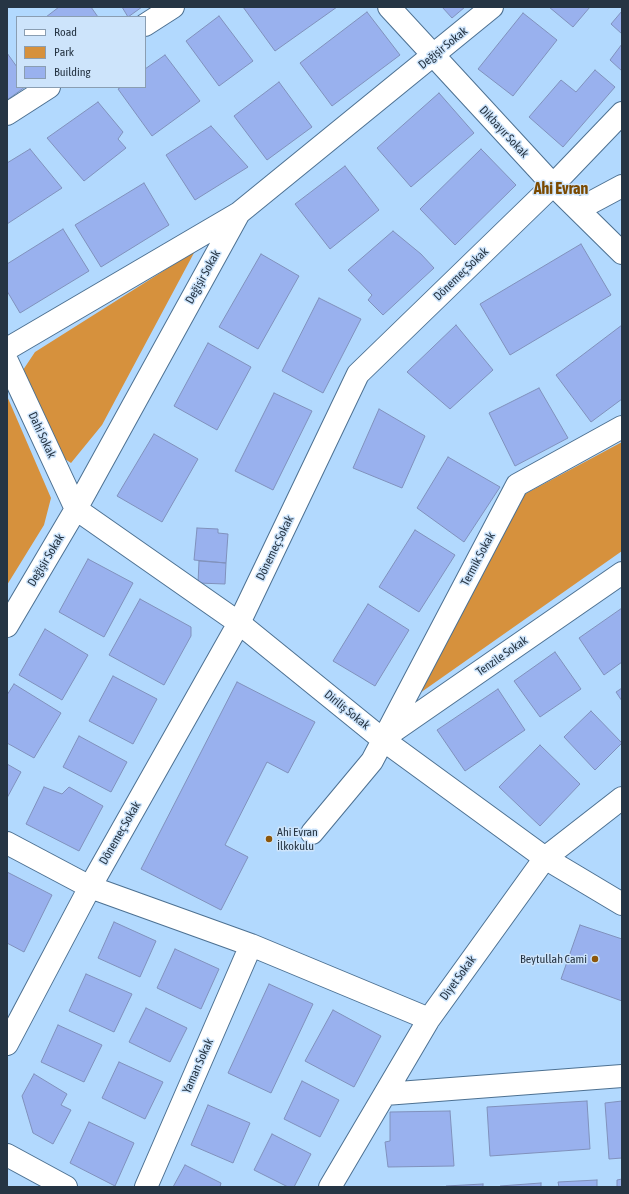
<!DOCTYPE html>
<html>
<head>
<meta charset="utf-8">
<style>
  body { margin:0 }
  #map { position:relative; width:629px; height:1194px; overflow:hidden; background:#b2d9fe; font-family:"Asap Condensed",sans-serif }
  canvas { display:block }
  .frame { position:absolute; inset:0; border:8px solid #263544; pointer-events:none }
  .legend { position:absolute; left:16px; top:16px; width:130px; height:72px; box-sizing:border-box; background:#cde4fb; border:1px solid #8a9eb2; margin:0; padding:5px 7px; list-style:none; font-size:12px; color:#263544 }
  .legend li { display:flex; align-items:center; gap:8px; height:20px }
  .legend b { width:20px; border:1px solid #8a9eb2 }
</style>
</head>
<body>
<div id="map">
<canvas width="629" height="1194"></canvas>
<div class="frame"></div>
<ul class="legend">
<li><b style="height:5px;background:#fff"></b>Road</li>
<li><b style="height:11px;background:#d6913d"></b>Park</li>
<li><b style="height:11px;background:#99b1ee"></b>Building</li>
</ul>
</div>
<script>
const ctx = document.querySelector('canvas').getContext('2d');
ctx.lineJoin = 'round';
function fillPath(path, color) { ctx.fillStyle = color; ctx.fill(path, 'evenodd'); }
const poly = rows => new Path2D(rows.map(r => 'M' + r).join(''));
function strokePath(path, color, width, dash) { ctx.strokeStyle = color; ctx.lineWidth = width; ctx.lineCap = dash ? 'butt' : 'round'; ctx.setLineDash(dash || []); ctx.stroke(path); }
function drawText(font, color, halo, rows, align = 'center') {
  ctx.font = font + ' "Asap Condensed",sans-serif'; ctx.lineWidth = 3; ctx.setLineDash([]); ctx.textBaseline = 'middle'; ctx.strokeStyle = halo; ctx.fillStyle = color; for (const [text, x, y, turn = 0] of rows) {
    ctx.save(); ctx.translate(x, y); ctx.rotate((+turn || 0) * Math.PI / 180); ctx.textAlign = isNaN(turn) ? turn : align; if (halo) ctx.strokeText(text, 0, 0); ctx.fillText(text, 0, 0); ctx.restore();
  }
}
fillPath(poly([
  [195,251,102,425,71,463,59,455,23,370,35,352],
  [7,396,51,498,44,525,7,585],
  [622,442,622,551,420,693,525,494]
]), '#d6913d');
const building = poly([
  [59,7,91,7,98,17,46,17,59,7],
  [122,7,142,7,128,17,122,7],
  [243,7,337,7,275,51,243,7],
  [442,7,465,7,452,18,442,7],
  [549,7,590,7,573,27,549,7],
  [622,11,622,34,611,24,622,11],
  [367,12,400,55,332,106,300,63,367,12],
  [523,13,557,40,513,96,478,69,523,13],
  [219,16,253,61,219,86,186,41,219,16],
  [622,44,622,71,610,60,622,44],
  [7,53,17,67,17,87,25,87,7,100,7,53],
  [165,55,200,101,152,136,118,89,121,87,145,87,145,69,165,55],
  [595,70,615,87,563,147,529,117,561,80,576,92,595,70],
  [279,82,312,127,267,160,234,116,279,82],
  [439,93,474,133,411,187,377,148,439,93],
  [98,102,123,132,118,139,126,148,84,181,47,138,98,102],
  [211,126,248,167,195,200,166,155,211,126],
  [30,149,62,188,7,224,7,163,30,149],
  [481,149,516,185,455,245,420,209,481,149],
  [345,166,379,210,330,249,295,204,345,166],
  [144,183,169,225,101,267,75,225,144,183],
  [63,229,89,271,20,313,7,291,7,264,63,229],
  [393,231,421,254,434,268,383,315,368,300,372,295,348,270,393,231],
  [581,244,611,295,510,355,480,304,581,244],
  [261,254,299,276,258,349,219,327,261,254],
  [319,298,361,319,323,393,282,371,319,298],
  [456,325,493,370,450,409,407,372,456,325],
  [622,325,622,399,591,422,556,375,622,325],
  [208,343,251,367,217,430,174,406,208,343],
  [539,388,568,438,515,466,489,413,539,388],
  [274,393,312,411,273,490,235,471,274,393],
  [379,409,425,436,402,488,353,468,379,409],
  [154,434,198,459,162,522,117,496,154,434],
  [448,457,500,487,464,542,417,508,448,457],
  [197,528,218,529,218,533,228,534,226,563,194,560,197,528],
  [415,530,455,555,419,612,379,587,415,530],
  [88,559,133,583,104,637,59,612,88,559],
  [199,561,226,563,225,584,198,583,199,561],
  [140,599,191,627,191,636,164,685,109,655,140,599],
  [368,604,409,630,375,686,333,661,368,604],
  [622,608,622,662,604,675,579,638,622,608],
  [45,629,88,655,62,700,19,675,45,629],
  [555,652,581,689,540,717,514,681,555,652],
  [113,676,157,699,133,744,89,721,113,676],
  [237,682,315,722,288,773,267,762,225,845,248,857,221,910,141,869,237,682],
  [14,684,61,713,34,758,7,743,7,695,14,684],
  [622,688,622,701,616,692,622,688],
  [498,689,525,730,465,771,437,730,498,689],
  [591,711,622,743,595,770,564,737,591,711],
  [79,736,127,762,111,792,63,767,79,736],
  [540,745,580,784,540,826,499,787,540,745],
  [7,764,21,772,7,798,7,764],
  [44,787,62,794,69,787,103,806,79,851,26,824,44,787],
  [7,872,52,895,24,952,7,943,7,872],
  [114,922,156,941,140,977,98,958,114,922],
  [580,925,622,939,622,1001,561,979,580,925],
  [175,949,219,969,201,1009,157,988,175,949],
  [86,974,132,994,114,1032,69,1011,86,974],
  [269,984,313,1004,271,1093,228,1073,269,984],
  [146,1008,187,1028,170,1062,129,1042,146,1008],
  [333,1010,381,1036,354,1087,305,1061,333,1010],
  [58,1025,102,1045,84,1082,41,1062,58,1025],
  [119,1062,163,1082,145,1119,102,1098,119,1062],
  [34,1074,67,1094,61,1105,71,1110,53,1144,33,1133,22,1096,34,1074],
  [302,1081,339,1100,320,1137,284,1119,302,1081],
  [587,1101,590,1149,490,1156,487,1107,587,1101],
  [622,1101,622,1158,609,1159,605,1103,622,1101],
  [208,1105,250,1123,233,1163,191,1145,208,1105],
  [450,1111,454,1166,388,1167,385,1142,390,1141,390,1112,450,1111],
  [89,1122,134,1143,115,1186,70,1163,89,1122],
  [272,1134,311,1154,294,1187,288,1187,254,1170,272,1134],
  [185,1165,221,1183,220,1187,173,1187,185,1165],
  [622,1179,622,1187,617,1187,617,1180,622,1179],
  [597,1180,597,1187,559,1187,558,1182,597,1180],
  [541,1183,541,1187,500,1187,500,1186,541,1183],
  [483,1184,483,1187,446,1187,446,1186,483,1184]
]);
fillPath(building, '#99b1ee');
strokePath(building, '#8091bc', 1);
const minor = poly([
  [389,7,553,185,622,253],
  [145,25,173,7],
  [7,114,49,87],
  [579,209,622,186],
  [7,349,239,213],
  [7,361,76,509,239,623,382,739,545,858,622,904],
  [7,626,76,509,239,213,492,7],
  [385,737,622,573],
  [312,833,372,761,517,485,622,427],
  [7,843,90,887,251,945,429,1019],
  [7,1044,90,887,239,623,358,374,553,185,622,113],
  [385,1094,622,1076],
  [7,1155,66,1187],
  [146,1187,251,945],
  [330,1187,429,1019,545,858,622,798]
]);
strokePath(minor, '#4d7192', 24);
strokePath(minor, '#fff', 22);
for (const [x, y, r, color] of [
  [269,839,4,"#8d570a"],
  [595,959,4,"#8d570a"]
]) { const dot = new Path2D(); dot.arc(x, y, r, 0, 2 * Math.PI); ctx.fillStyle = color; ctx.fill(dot); strokePath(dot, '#cde4fb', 1.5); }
drawText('12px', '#263544', '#cde4fb', [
  ["Değişir Sokak",443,48,-39],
  ["Dikbayır Sokak",504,132,47],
  ["Dönemeç Sokak",461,274,-44],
  ["Değişir Sokak",203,277,-61],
  ["Dahi Sokak",42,435,65],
  ["Dönemeç Sokak",275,548,-64],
  ["Termik Sokak",478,559,-62],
  ["Değişir Sokak",46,560,-59],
  ["Tenzile Sokak",502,656,-35],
  ["Diriliş Sokak",347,710,39],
  ["Dönemeç Sokak",120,833,-60],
  ["Diyet Sokak",458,978,-54],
  ["Yaman Sokak",198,1066,-66]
]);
drawText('12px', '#263544', '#cde4fb', [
  ["Ahi Evran",277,832],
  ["İlkokulu",277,846],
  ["Beytullah Cami",587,959,"right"]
], 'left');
drawText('bold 16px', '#7b4a01', '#cde4fb', [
  ["Ahi Evran",561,189]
]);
</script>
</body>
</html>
